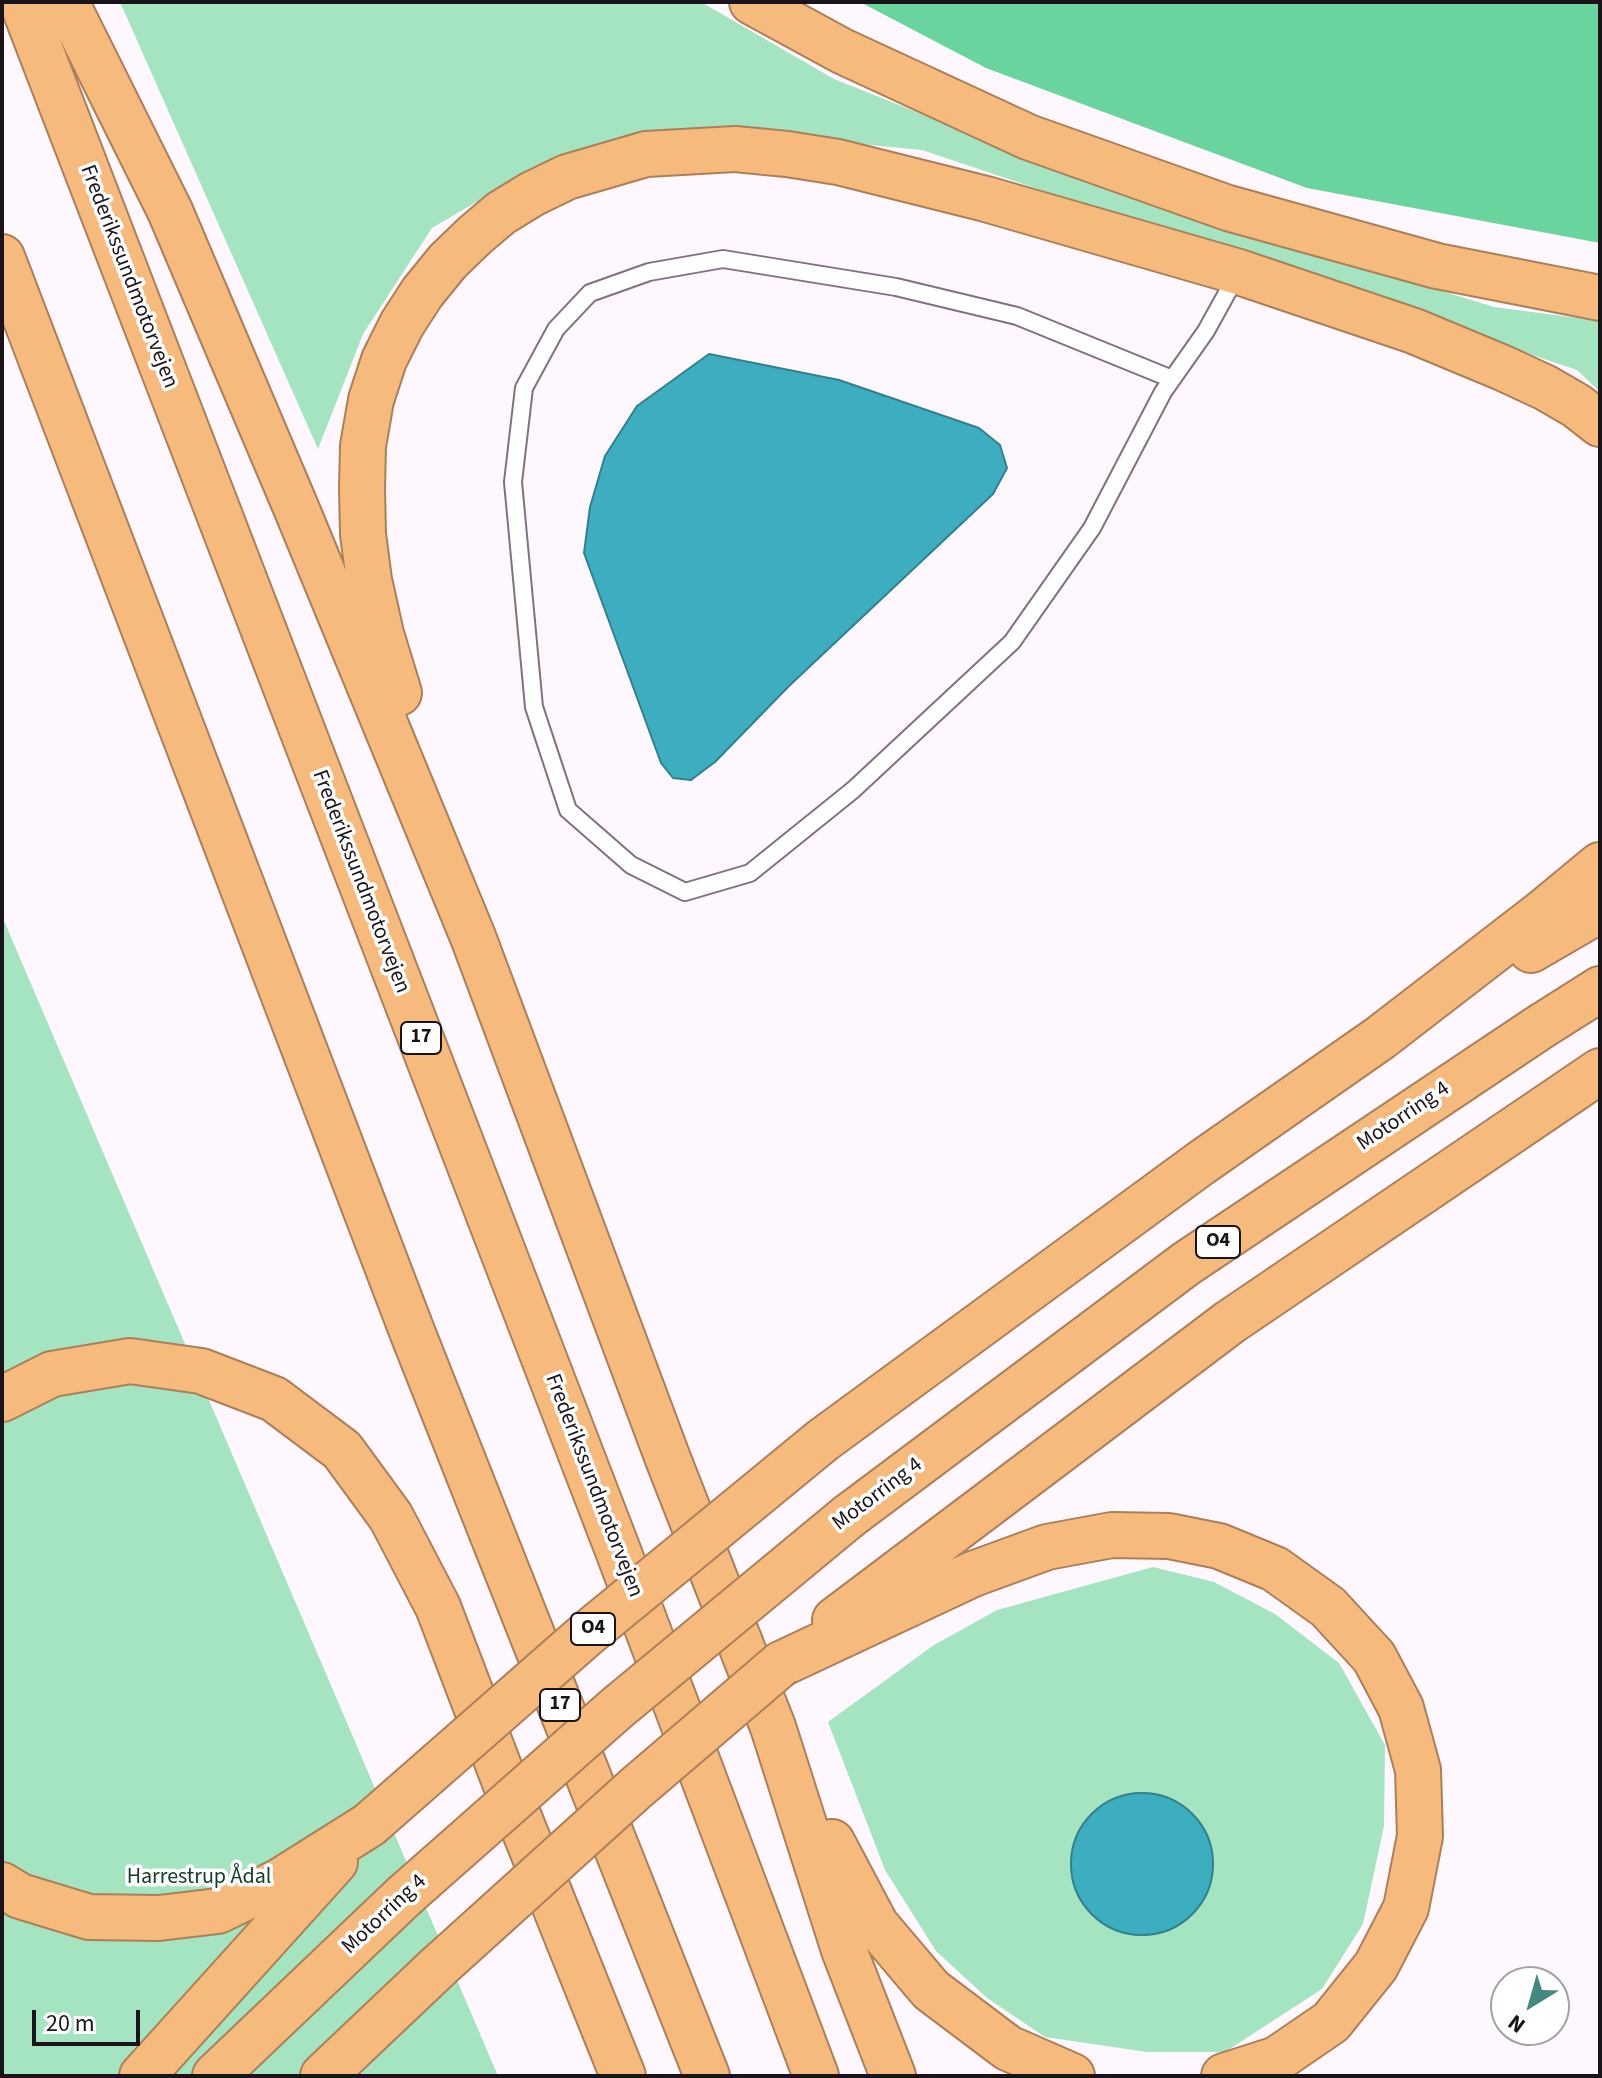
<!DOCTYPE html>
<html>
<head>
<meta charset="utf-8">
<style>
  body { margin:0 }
  #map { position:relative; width:1602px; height:2078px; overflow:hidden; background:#fff7fe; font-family:"Source Sans 3",sans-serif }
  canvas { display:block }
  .frame { position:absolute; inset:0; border:4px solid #1a141a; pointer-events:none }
  .north { position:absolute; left:1490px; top:1966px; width:80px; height:80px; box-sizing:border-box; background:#fff; border:2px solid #a3a1a3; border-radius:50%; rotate:217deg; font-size:22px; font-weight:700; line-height:32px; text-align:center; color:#1a141a }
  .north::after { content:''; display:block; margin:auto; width:28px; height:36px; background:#438980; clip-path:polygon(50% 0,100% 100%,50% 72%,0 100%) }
  .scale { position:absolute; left:32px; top:2010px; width:108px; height:36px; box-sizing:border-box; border:4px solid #1a141a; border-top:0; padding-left:10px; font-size:24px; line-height:28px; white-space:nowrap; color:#1a141a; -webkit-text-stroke:6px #fff; paint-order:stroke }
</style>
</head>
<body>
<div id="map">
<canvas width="1602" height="2078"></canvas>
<div class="frame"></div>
<div class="north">N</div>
<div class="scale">20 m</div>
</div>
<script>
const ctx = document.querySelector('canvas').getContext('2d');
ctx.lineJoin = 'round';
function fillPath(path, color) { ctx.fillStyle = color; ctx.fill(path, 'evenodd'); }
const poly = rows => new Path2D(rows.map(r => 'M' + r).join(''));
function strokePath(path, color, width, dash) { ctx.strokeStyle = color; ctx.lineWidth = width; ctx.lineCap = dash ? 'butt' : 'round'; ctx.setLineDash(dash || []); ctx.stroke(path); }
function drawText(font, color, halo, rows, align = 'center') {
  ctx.font = font + ' "Source Sans 3",sans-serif'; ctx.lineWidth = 7; ctx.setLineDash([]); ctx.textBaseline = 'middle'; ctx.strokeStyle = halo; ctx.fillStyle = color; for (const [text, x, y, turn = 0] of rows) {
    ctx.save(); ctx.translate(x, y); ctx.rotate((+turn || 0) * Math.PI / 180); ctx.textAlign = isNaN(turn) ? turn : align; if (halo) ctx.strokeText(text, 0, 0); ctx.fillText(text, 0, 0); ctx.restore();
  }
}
fillPath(poly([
  [120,2,701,2,834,79,1109,189,1494,307,1600,321,1600,392,1577,370,922,150,735,132,644,137,557,155,432,228,363,334,318,449],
  [2,916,498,2076,2,2076],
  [1153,1567,1214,1582,1275,1614,1339,1663,1385,1745,1384,1826,1363,1924,1322,1989,1225,2052,1147,2052,1045,2037,987,1998,936,1951,885,1870,828,1722,934,1645,997,1610]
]), '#a5e4c0');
fillPath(poly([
  [860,2,1600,2,1600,243,1307,188,986,68]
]), '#69d49d');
const water = poly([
  [709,354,839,380,979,428,1000,445,1007,468,993,494,789,686,715,762,691,780,673,778,661,763,584,553,590,507,605,456,637,406,709,354],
  '1071 1864a71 71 0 1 1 142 0a71 71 0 1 1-142 0Z'
]);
fillPath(water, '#3daec0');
strokePath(water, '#32808e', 2);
const lane = poly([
  [1172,379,1017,316,896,287,723,259,649,272,590,293,556,329,524,388,513,482,534,707,568,810,631,865,685,892,750,873,853,790,1012,642,1092,528,1163,392,1206,331,1238,273]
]);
const highway = poly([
  [22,2,617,1548,816,2076],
  [66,2,170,211,297,510,473,937,668,1459,773,1727,844,1950,893,2076],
  [752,2,842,51,1028,137,1228,208,1437,266,1600,298],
  [2,257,413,1334,707,2076],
  [399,693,381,634,369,580,363,534,362,488,363,446,371,400,384,360,402,324,422,293,448,261,475,235,501,213,532,194,567,177,646,154,735,149,787,154,838,162,986,199,1239,272,1414,331,1503,368,1546,388,1577,406,1600,424],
  [1531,950,1600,910],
  [2,1399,52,1374,130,1361,201,1371,274,1399,342,1450,391,1517,438,1607,504,1780,623,2076],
  [823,1440,1201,1163,1380,1038,1542,913,1600,865],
  [849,1516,1187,1263,1540,1027,1600,989],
  [835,1620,1230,1322,1600,1071],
  [781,1664,973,1574,1047,1547,1112,1535,1169,1536,1219,1546,1275,1569,1328,1607,1374,1657,1401,1708,1418,1770,1420,1836,1406,1908,1376,1966,1331,2022,1277,2059,1224,2076],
  [832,1842,876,1925,931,1990,1008,2048,1072,2076],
  [2,1885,20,1896,89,1917,159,1918,218,1911,280,1881,369,1825],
  [142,2076,335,1862],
  [215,2076,404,1896],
  [323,2076,438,1967]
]);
strokePath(lane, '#817181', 20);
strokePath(highway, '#aa805a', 48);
strokePath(lane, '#fff', 16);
strokePath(highway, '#f7ba7d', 44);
const highwayBridge = poly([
  [369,1825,588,1633,823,1440],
  [404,1896,617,1708,849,1516],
  [438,1967,636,1788,781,1664]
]);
strokePath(highwayBridge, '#aa805a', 48, []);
strokePath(highwayBridge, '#f7ba7d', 44);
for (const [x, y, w] of [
  [421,1038,40],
  [1218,1242,44],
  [593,1629,44],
  [560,1705,40]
]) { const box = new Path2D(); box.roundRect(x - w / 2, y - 16, w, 32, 6); ctx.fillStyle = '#fff'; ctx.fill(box); strokePath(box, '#1a141a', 2); }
drawText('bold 20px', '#1a141a', null, [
  ["17",421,1038],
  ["O4",1218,1242],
  ["O4",593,1629],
  ["17",560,1705]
]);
drawText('22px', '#1a141a', '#fff', [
  ["Frederikssundmotorvejen",128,277,69],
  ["Frederikssundmotorvejen",360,882,69],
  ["Motorring 4",1404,1117,-34],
  ["Frederikssundmotorvejen",593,1486,69],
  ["Motorring 4",878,1495,-37],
  ["Motorring 4",385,1915,-43]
]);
drawText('22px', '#12402a', '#fff', [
  ["Harrestrup Ådal",199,1878]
]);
</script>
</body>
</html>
